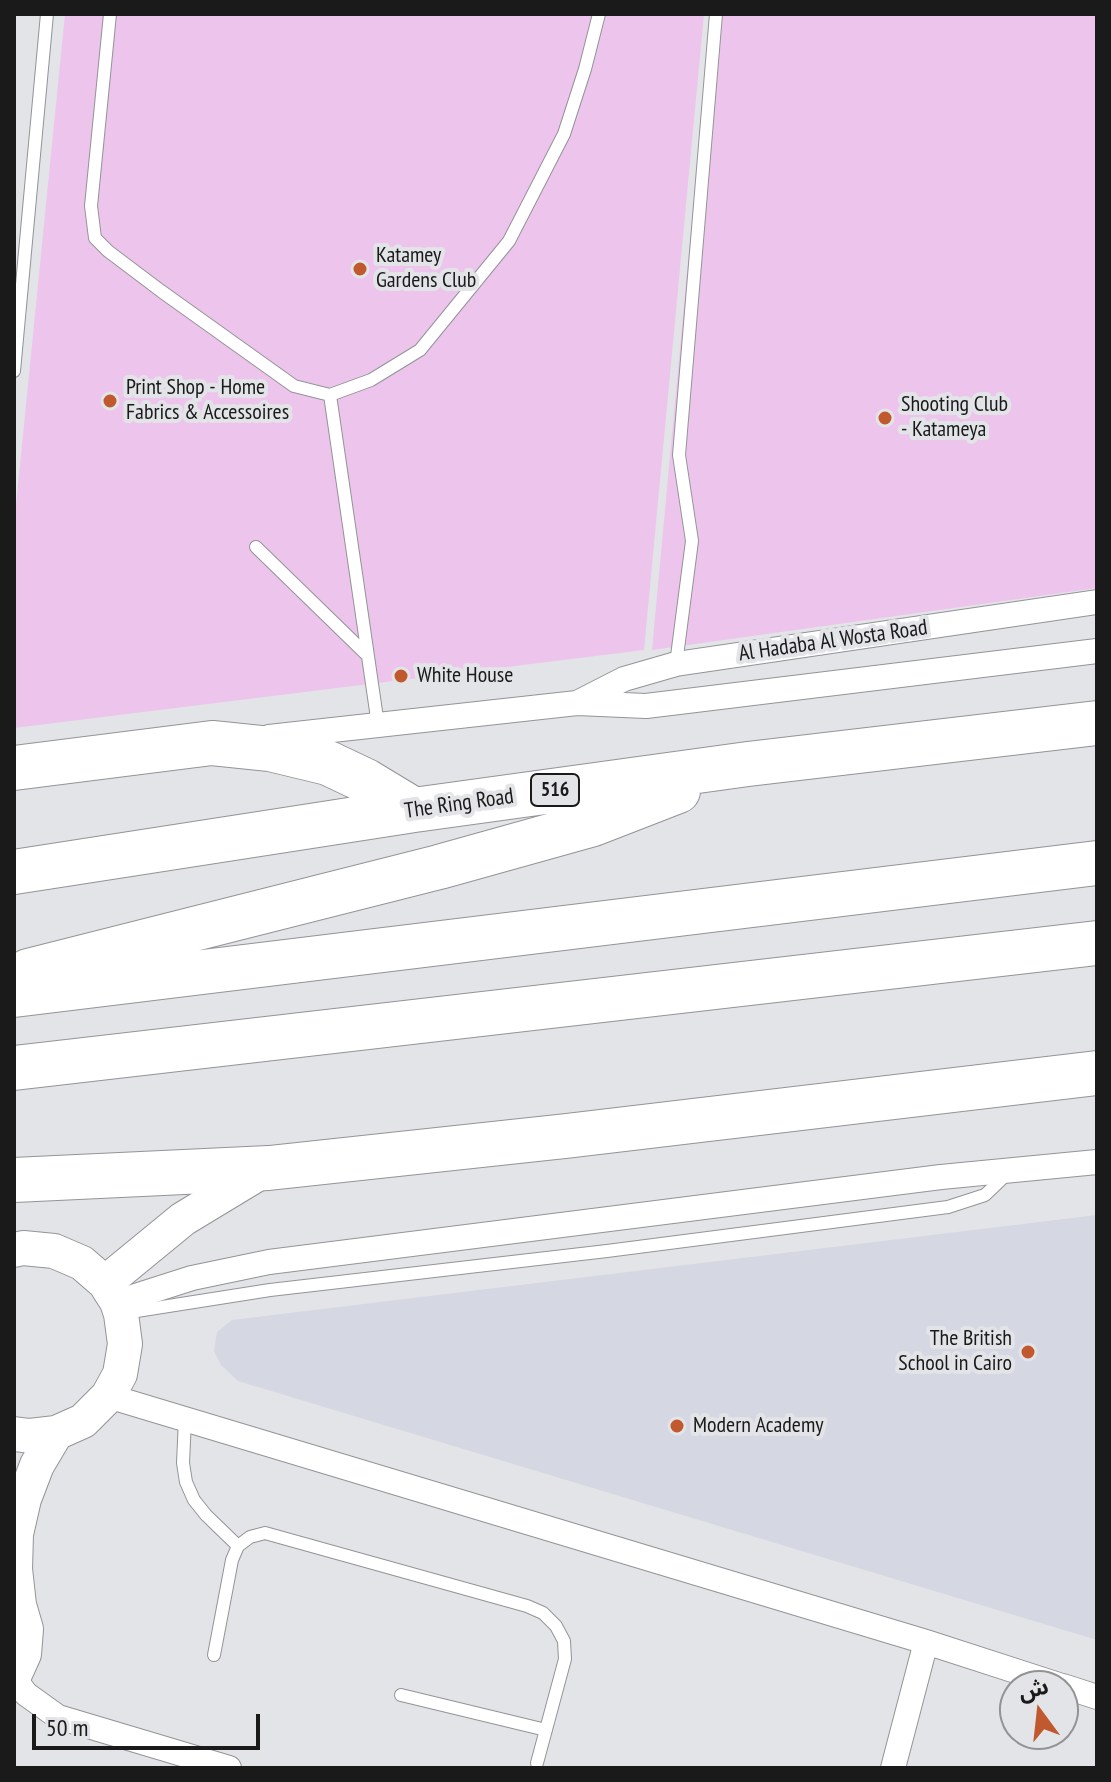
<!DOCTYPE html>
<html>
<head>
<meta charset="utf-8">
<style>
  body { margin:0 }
  #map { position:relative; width:1111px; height:1782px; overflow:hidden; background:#e3e4e7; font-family:"PT Sans Narrow","Noto Sans Arabic",sans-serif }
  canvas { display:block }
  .frame { position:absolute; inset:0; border:16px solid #1a1a1b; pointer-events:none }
  .north { position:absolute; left:999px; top:1670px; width:80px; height:80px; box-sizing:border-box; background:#e3e4e7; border:2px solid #939395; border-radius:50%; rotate:345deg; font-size:22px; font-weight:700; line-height:32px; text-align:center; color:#1a1a1b }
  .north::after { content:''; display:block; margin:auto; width:28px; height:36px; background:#c05a2e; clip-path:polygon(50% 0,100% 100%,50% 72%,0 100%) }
  .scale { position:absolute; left:32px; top:1714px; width:228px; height:36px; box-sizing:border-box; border:4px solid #1a1a1b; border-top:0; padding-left:10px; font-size:24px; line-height:28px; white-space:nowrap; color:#1a1a1b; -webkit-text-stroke:6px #e3e4e7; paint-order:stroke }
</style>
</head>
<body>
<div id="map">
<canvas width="1111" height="1782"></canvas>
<div class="frame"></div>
<div class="north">ش</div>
<div class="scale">50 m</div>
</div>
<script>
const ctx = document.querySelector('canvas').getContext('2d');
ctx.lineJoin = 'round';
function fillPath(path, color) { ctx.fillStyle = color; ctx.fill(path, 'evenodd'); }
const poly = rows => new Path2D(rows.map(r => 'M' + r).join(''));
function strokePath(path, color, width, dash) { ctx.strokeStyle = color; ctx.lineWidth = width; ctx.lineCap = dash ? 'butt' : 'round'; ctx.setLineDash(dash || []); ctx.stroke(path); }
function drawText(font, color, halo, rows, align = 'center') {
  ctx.font = font + ' "PT Sans Narrow",sans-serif'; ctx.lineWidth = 8; ctx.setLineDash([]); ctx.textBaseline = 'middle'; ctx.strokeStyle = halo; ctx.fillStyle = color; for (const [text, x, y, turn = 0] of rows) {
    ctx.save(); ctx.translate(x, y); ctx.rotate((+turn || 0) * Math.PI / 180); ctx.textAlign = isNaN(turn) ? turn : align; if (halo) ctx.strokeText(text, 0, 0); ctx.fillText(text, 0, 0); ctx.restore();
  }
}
fillPath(poly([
  [1097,1215,1097,1640,238,1381,221,1365,214,1351,217,1332,232,1320]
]), '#d5d7e2');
fillPath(poly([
  [65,14,704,14,644,650,14,728,14,525],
  [711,14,1097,14,1097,588,652,650]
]), '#edc4ec');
const lane = poly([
  [110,14,91,206,95,238,108,251,161,291,294,386,330,395],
  [14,371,47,14],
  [256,547,366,654],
  [676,664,692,541,679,455,716,14],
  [378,725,330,395,371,380,420,350,509,241,564,134,585,69,599,14],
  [124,1313,270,1290,607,1251,948,1207,985,1195,1008,1173],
  [185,1419,183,1463,186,1482,194,1500,206,1515,238,1546],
  [214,1655,232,1560,238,1546,250,1537,265,1533,527,1606,543,1613,556,1626,564,1641,565,1659,537,1763],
  [401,1695,546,1730]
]);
const street = poly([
  [577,703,624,679,676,664,1097,602],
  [269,737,577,703,646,706,1097,651],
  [117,1302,192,1278,269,1262,941,1177,1097,1162],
  [108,1396,926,1642,1062,1686],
  [14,1678,26,1694,58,1717,229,1768],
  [1063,1686,1097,1697],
  [893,1768,926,1642]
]);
const secondary = poly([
  [14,1250,23,1248,54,1251,82,1263,105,1283,117,1302,121,1314,125,1344,120,1374,108,1396,83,1421,56,1433,30,1436,14,1434],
  [105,1283,183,1219,264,1170],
  [14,1599,19,1605,26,1629,24,1654,14,1676],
  [19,1605,15,1569,16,1534,24,1499,37,1465,56,1433]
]);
const highway = poly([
  [14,768,212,743,270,749,328,763,366,781,414,810],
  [14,872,414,810,748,764,1097,723],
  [28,971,439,867,593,824,678,791],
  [14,995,1097,863],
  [14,1068,1097,943],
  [14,1180,269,1168,566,1136,1097,1073]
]);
strokePath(lane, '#939497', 14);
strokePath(street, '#939497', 26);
strokePath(secondary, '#939497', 36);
strokePath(highway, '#939497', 46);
strokePath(lane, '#fff', 12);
strokePath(street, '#fff', 24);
strokePath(secondary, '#fff', 34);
strokePath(highway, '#fff', 44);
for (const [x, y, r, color] of [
  [360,269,8,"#c05a2e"],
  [110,401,8,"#c05a2e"],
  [885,418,8,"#c05a2e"],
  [401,676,8,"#c05a2e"],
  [1028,1352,8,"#c05a2e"],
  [677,1426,8,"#c05a2e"]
]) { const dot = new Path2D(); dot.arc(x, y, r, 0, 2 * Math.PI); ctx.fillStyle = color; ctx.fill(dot); strokePath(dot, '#e3e4e7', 3); }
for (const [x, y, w] of [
  [555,790,48]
]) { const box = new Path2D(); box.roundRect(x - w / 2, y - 16, w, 32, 6); ctx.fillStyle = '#e3e4e7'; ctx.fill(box); strokePath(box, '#1a1a1b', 2); }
drawText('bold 20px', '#1a1a1b', null, [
  ["516",555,790]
]);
drawText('22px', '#1a1a1b', '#e3e4e7', [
  ["Katamey",376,256],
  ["Gardens Club",376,281],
  ["Print Shop - Home",126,388],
  ["Fabrics & Accessoires",126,413],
  ["Shooting Club",901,405],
  ["- Katameya",901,430],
  ["White House",417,676],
  ["The British",1012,1339,"right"],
  ["School in Cairo",1012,1364,"right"],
  ["Modern Academy",693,1426]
], 'left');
drawText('22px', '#1a1a1b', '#e3e4e7', [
  ["Al Hadaba Al Wosta Road",833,641,-8],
  ["The Ring Road",459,804,-8]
]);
</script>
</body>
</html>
